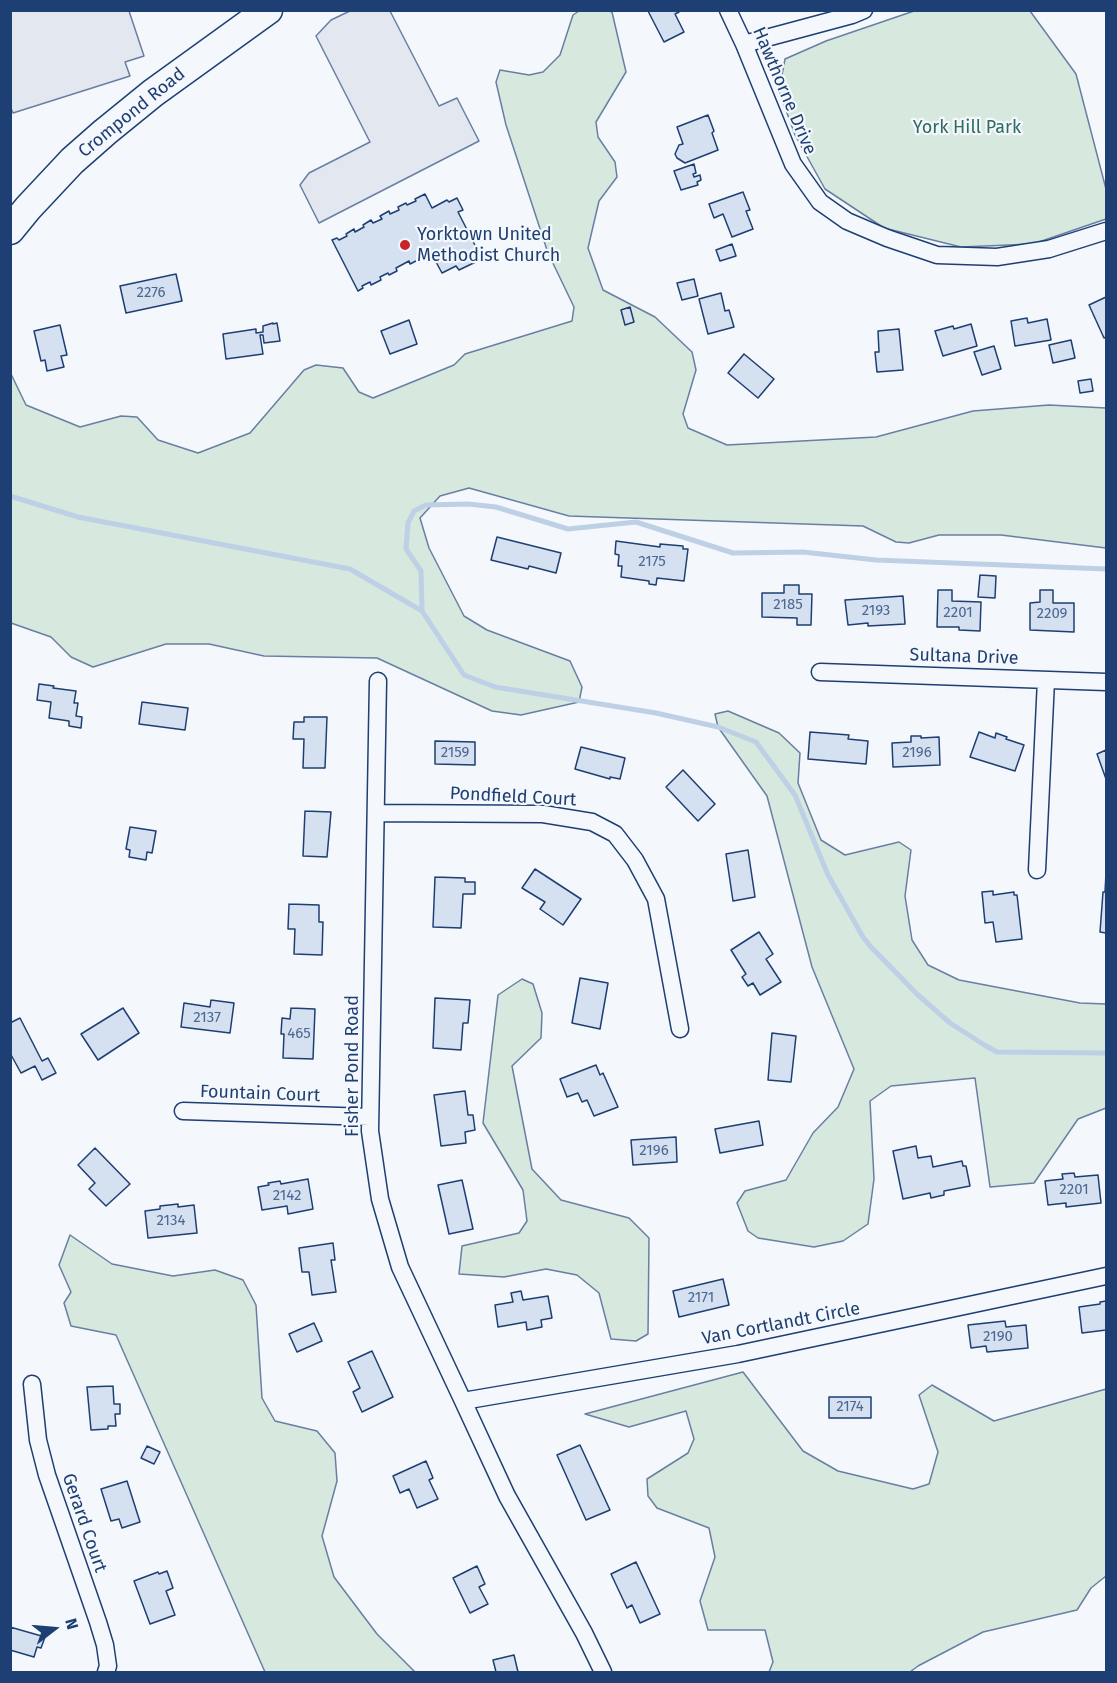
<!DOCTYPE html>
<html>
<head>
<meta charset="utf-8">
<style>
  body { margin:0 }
  #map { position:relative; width:1117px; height:1683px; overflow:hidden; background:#f4f7fb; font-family:"Fira Sans",sans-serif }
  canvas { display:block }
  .frame { position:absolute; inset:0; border:12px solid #1d3f73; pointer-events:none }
  .north { position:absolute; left:24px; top:1599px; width:60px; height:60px; -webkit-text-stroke:4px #f4f7fb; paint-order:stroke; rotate:74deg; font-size:16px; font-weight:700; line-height:24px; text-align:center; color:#1d3f73 }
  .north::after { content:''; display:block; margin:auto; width:21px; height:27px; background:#1d3f73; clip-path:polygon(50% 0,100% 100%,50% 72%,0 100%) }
</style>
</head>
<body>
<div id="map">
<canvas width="1117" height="1683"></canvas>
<div class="frame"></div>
<div class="north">N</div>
</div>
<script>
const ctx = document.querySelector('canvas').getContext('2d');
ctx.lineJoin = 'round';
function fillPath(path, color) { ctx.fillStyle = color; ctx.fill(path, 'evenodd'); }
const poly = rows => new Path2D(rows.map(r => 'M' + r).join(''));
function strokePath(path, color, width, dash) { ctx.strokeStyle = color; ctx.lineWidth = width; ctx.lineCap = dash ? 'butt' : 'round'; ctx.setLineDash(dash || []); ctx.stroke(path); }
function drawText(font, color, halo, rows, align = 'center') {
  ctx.font = font + ' "Fira Sans",sans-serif'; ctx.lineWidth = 4.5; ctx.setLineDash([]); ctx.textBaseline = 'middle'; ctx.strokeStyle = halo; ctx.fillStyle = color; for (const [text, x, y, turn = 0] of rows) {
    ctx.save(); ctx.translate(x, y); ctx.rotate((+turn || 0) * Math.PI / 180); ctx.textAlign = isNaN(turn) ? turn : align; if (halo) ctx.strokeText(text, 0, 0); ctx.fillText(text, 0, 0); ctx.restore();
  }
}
const green = poly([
  [579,11,609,11,612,12,626,72,596,122,598,137,615,162,617,177,599,201,588,248,603,290,655,317,692,352,696,370,683,414,688,428,727,445,876,437,973,411,1049,405,1106,408,1106,548,1001,535,939,535,909,543,896,542,863,526,569,516,469,488,440,496,420,518,429,548,464,616,487,630,570,661,582,687,579,702,521,715,492,711,377,658,264,656,209,644,166,644,93,667,71,657,51,637,11,623,10,372,26,405,80,427,121,416,137,417,158,440,198,453,250,433,304,370,316,365,343,368,359,392,373,398,454,365,465,354,572,321,574,307,548,253,506,125,496,82,500,70,529,75,543,72,560,55,573,15,579,11],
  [914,11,1030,11,1076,74,1106,189,1106,219,1033,244,961,247,884,228,825,189,795,135,779,91,785,59,826,41,914,11],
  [728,711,779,733,800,753,798,783,821,840,845,855,899,842,911,850,905,896,912,940,928,965,959,980,1080,1003,1106,1004,1106,1108,1078,1119,1034,1183,990,1187,975,1078,891,1086,870,1101,874,1179,868,1224,843,1241,814,1247,758,1238,748,1231,737,1203,745,1191,786,1180,813,1133,838,1107,854,1069,812,967,767,796,718,727,715,714,728,711],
  [522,979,533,984,542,1013,541,1038,512,1066,532,1169,561,1200,629,1218,649,1238,648,1334,636,1341,611,1339,599,1293,577,1275,546,1269,504,1277,459,1274,462,1246,519,1233,527,1221,523,1190,483,1123,498,995,522,979],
  [70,1235,112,1264,173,1276,215,1270,243,1280,256,1305,262,1398,275,1421,317,1431,335,1453,337,1481,322,1536,334,1577,377,1634,415,1672,265,1672,116,1335,71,1326,64,1303,71,1292,59,1265,70,1235],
  [743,1372,803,1451,838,1471,913,1489,929,1484,938,1452,919,1395,932,1385,994,1421,1106,1389,1106,1576,1091,1588,1077,1610,983,1632,918,1666,910,1672,769,1672,773,1662,765,1630,708,1630,700,1601,715,1557,709,1528,657,1508,648,1496,647,1479,688,1453,694,1439,686,1411,629,1427,585,1414,743,1372]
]);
fillPath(green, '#d7e8df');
strokePath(green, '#687fa3', 1.5);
const parking = poly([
  [10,11,129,11,144,56,125,62,130,76,13,113,10,106,10,11],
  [350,11,390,11,439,106,457,98,479,141,319,223,300,185,309,173,370,142,316,36,331,20,350,11]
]);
fillPath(parking, '#e3e8f0');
strokePath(parking, '#687fa3', 1.5);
strokePath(poly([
  [10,496,78,517,350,569,422,611,464,675,495,687,656,713,718,727,756,742,795,795,828,875,863,937,871,947,918,995,950,1023,986,1046,997,1052,1106,1053],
  [422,611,421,571,406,549,408,523,414,511,426,505,468,504,496,507,568,529,636,522,733,553,803,552,876,560,1106,569]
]), '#bed0e5', 5);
const building = poly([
  [678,10,679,12,675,14,684,32,664,42,648,11,678,10],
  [708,115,714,131,712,133,718,150,685,163,677,158,675,154,679,145,683,144,677,127,708,115],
  [694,164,696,173,693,174,694,177,700,175,701,180,697,182,698,185,681,190,674,171,694,164],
  [743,192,750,210,746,211,753,229,732,237,723,214,714,218,709,204,743,192],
  [425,194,432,208,447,200,449,202,457,198,463,210,458,212,482,259,459,270,456,266,442,273,430,251,426,253,428,255,410,264,409,261,396,268,397,271,389,275,388,273,380,277,381,280,371,285,370,282,362,286,363,288,358,291,332,240,337,238,339,240,347,236,346,234,354,229,355,232,364,227,363,225,371,220,373,223,382,219,380,216,389,211,390,214,399,210,398,207,406,203,407,205,416,201,415,199,425,194],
  [732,244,736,256,720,261,716,250,732,244],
  [176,274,182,301,126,313,120,286,176,274],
  [694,279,698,296,682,300,677,283,694,279],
  [721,293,725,311,729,310,734,327,708,334,699,299,721,293],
  [1106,297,1106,337,1104,338,1089,305,1106,297],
  [630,307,634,322,625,325,621,310,630,307],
  [1027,318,1028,323,1047,319,1051,340,1015,346,1011,321,1027,318],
  [409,320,417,344,390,354,381,331,409,320],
  [273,323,273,324,277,323,280,341,264,343,263,335,260,335,263,354,226,359,223,334,256,329,256,333,263,332,263,326,273,323],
  [971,324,977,346,943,356,935,331,953,326,954,329,971,324],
  [60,325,67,355,61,356,64,367,47,371,45,360,41,361,34,331,60,325],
  [899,329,903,370,877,372,875,352,879,352,878,331,899,329],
  [1071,340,1075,358,1053,363,1049,345,1071,340],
  [994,346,1001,369,982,375,974,352,994,346],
  [744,354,774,379,758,398,728,373,744,354],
  [1091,379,1093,391,1080,393,1078,381,1091,379],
  [497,537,561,553,556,573,529,566,528,569,491,560,497,537],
  [616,541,660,547,660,544,683,546,683,549,688,549,684,581,657,578,656,585,649,584,649,581,621,577,622,566,618,566,619,555,615,554,616,541],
  [980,575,996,576,995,598,978,597,980,575],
  [784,585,799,585,799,594,812,594,811,625,797,625,797,618,762,617,762,593,784,593,784,585],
  [938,590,952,590,952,601,981,602,980,631,959,630,959,627,937,627,938,590],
  [1040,590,1053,590,1053,603,1074,603,1074,632,1030,630,1030,603,1040,602,1040,590],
  [903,596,905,624,868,626,868,623,848,625,845,600,903,596],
  [39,684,54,686,53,688,76,691,74,703,78,703,76,716,82,717,81,728,69,726,69,721,49,718,51,702,37,700,39,684],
  [142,702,188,708,185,730,139,724,142,702],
  [304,717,327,717,325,768,303,768,304,739,293,739,294,722,304,722,304,717],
  [810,732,849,735,848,739,868,741,866,764,808,759,810,732],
  [979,732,995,738,996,733,1007,737,1006,739,1024,745,1015,771,970,757,979,732],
  [911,736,921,736,921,738,939,737,940,765,893,767,892,743,911,742,911,736],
  [435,741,475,742,475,765,435,764,435,741],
  [581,747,625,758,620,779,610,777,610,779,575,769,581,747],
  [1106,750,1106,779,1097,754,1106,750],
  [683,770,715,804,698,821,666,787,683,770],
  [305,811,331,812,327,857,303,856,305,811],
  [130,827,156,831,152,853,147,852,146,860,129,857,130,850,126,849,130,827],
  [748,850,755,897,733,901,726,854,748,850],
  [535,869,581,899,563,925,540,909,545,902,522,888,535,869],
  [1106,873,1106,933,1100,932,1103,892,1105,892,1106,873],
  [435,877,465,878,465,882,475,882,475,894,463,894,461,928,433,927,435,877],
  [993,891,993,895,1014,892,1014,895,1017,895,1022,939,996,942,993,922,985,923,982,892,993,891],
  [289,904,319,905,319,922,323,922,322,955,294,954,295,929,288,929,289,904],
  [759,932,773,954,766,959,781,982,760,995,753,983,748,986,742,977,746,974,731,950,759,932],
  [580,978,608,983,600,1029,572,1023,580,978],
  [435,998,470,1000,468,1023,463,1023,461,1050,433,1048,435,998],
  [211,1000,234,1003,230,1033,181,1027,184,1003,210,1007,211,1000],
  [123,1008,139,1033,98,1060,81,1034,123,1008],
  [291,1008,315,1009,313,1059,283,1058,284,1034,281,1034,282,1018,290,1019,291,1008],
  [20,1018,42,1061,48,1058,56,1073,42,1080,35,1066,21,1073,10,1053,10,1023,20,1018],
  [772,1033,796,1036,791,1082,768,1080,772,1033],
  [596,1065,600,1075,603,1073,618,1107,594,1116,587,1100,582,1102,578,1093,567,1097,560,1079,596,1065],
  [465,1091,468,1115,473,1115,475,1130,465,1132,466,1143,441,1146,434,1095,465,1091],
  [759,1121,763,1145,720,1153,715,1129,759,1121],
  [676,1137,677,1162,633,1165,631,1140,676,1137],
  [916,1146,918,1158,931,1156,933,1167,962,1161,963,1166,966,1166,970,1186,944,1191,944,1195,931,1198,930,1193,903,1199,893,1151,916,1146],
  [95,1148,130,1184,106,1206,89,1189,95,1183,78,1165,95,1148],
  [1074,1173,1075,1177,1098,1175,1101,1203,1066,1207,1066,1203,1048,1205,1045,1181,1063,1179,1062,1174,1074,1173],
  [308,1179,313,1209,288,1214,287,1206,262,1210,258,1187,269,1185,268,1183,280,1181,281,1184,308,1179],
  [462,1180,473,1229,449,1234,438,1185,462,1180],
  [178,1204,178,1207,194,1205,197,1233,148,1238,145,1211,160,1209,160,1206,178,1204],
  [333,1243,335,1260,331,1260,336,1292,312,1295,309,1272,302,1272,299,1248,333,1243],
  [723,1279,729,1305,679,1317,673,1291,723,1279],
  [521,1291,523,1300,548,1296,552,1318,541,1320,542,1327,527,1330,526,1322,498,1327,495,1305,513,1302,511,1293,521,1291],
  [1106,1301,1106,1330,1082,1333,1079,1307,1100,1304,1100,1302,1106,1301],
  [1005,1321,1006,1327,1026,1325,1028,1348,987,1352,986,1346,971,1348,968,1325,1005,1321],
  [314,1323,322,1341,297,1352,289,1334,314,1323],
  [372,1351,393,1397,362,1412,353,1392,360,1388,348,1362,372,1351],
  [113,1386,114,1404,120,1404,120,1414,115,1414,116,1426,108,1426,108,1429,91,1430,87,1387,113,1386],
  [829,1397,871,1397,871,1418,829,1418,829,1397],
  [580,1445,610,1510,586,1520,557,1455,580,1445],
  [147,1446,160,1452,154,1464,141,1458,147,1446],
  [426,1461,433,1478,429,1480,438,1499,417,1508,409,1489,400,1493,393,1476,426,1461],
  [127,1481,140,1522,122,1528,119,1519,111,1521,101,1489,127,1481],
  [636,1562,660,1614,640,1623,632,1605,627,1608,611,1574,636,1562],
  [477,1566,485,1584,479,1587,488,1604,470,1613,453,1578,477,1566],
  [167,1571,173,1588,166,1591,175,1615,150,1624,134,1581,158,1572,159,1574,167,1571],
  [10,1627,45,1637,41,1648,37,1647,34,1657,10,1650,10,1627],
  [514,1655,518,1672,496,1672,493,1660,514,1655]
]);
fillPath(building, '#d5e0f0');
strokePath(building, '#1d3f73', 1.5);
const street = poly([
  [728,10,744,44,793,164,820,202,847,221,887,238,937,255,997,257,1049,249,1106,231],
  [744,44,852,15,864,10],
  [820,672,1106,682],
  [378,681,370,1131,380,1199,400,1267,463,1401,507,1496,584,1633,603,1672],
  [376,813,543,814,592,822,615,834,635,860,656,899,680,1029],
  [1037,870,1046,680],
  [183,1111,370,1117],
  [32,1384,38,1440,47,1475,98,1622,105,1645,108,1666,106,1672],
  [463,1401,738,1354,1106,1276]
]);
const highway = poly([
  [10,230,28,208,72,161,105,132,153,93,268,10]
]);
strokePath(street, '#1d3f73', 19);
strokePath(highway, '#1d3f73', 31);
strokePath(street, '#f4f7fb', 16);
strokePath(highway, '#f4f7fb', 28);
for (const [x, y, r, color] of [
  [405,245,6,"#c62828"]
]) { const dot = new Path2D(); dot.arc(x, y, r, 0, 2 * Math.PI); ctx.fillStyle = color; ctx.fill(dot); strokePath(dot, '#f4f7fb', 2); }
drawText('15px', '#4b6792', null, [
  ["2276",151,293],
  ["2175",652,562],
  ["2185",788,605],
  ["2193",876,611],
  ["2201",958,613],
  ["2209",1052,614],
  ["2159",455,753],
  ["2196",917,753],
  ["2137",207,1018],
  ["465",299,1034],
  ["2196",654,1151],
  ["2201",1074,1190],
  ["2142",287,1196],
  ["2134",171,1221],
  ["2171",701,1298],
  ["2190",998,1337],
  ["2174",850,1407]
]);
drawText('18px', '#1d3f73', '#f4f7fb', [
  ["Hawthorne Drive",784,91,67],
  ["Crompond Road",132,113,-39],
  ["Sultana Drive",964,657,2],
  ["Pondfield Court",513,797,3],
  ["Fisher Pond Road",353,1066,-90],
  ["Fountain Court",260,1094,2],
  ["Van Cortlandt Circle",781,1324,-11],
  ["Gerard Court",84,1523,71]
]);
drawText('18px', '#2c6c60', '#f4f7fb', [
  ["York Hill Park",967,128]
]);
drawText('18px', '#1d3f73', '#f4f7fb', [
  ["Yorktown United",417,235],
  ["Methodist Church",417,256]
], 'left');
</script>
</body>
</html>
